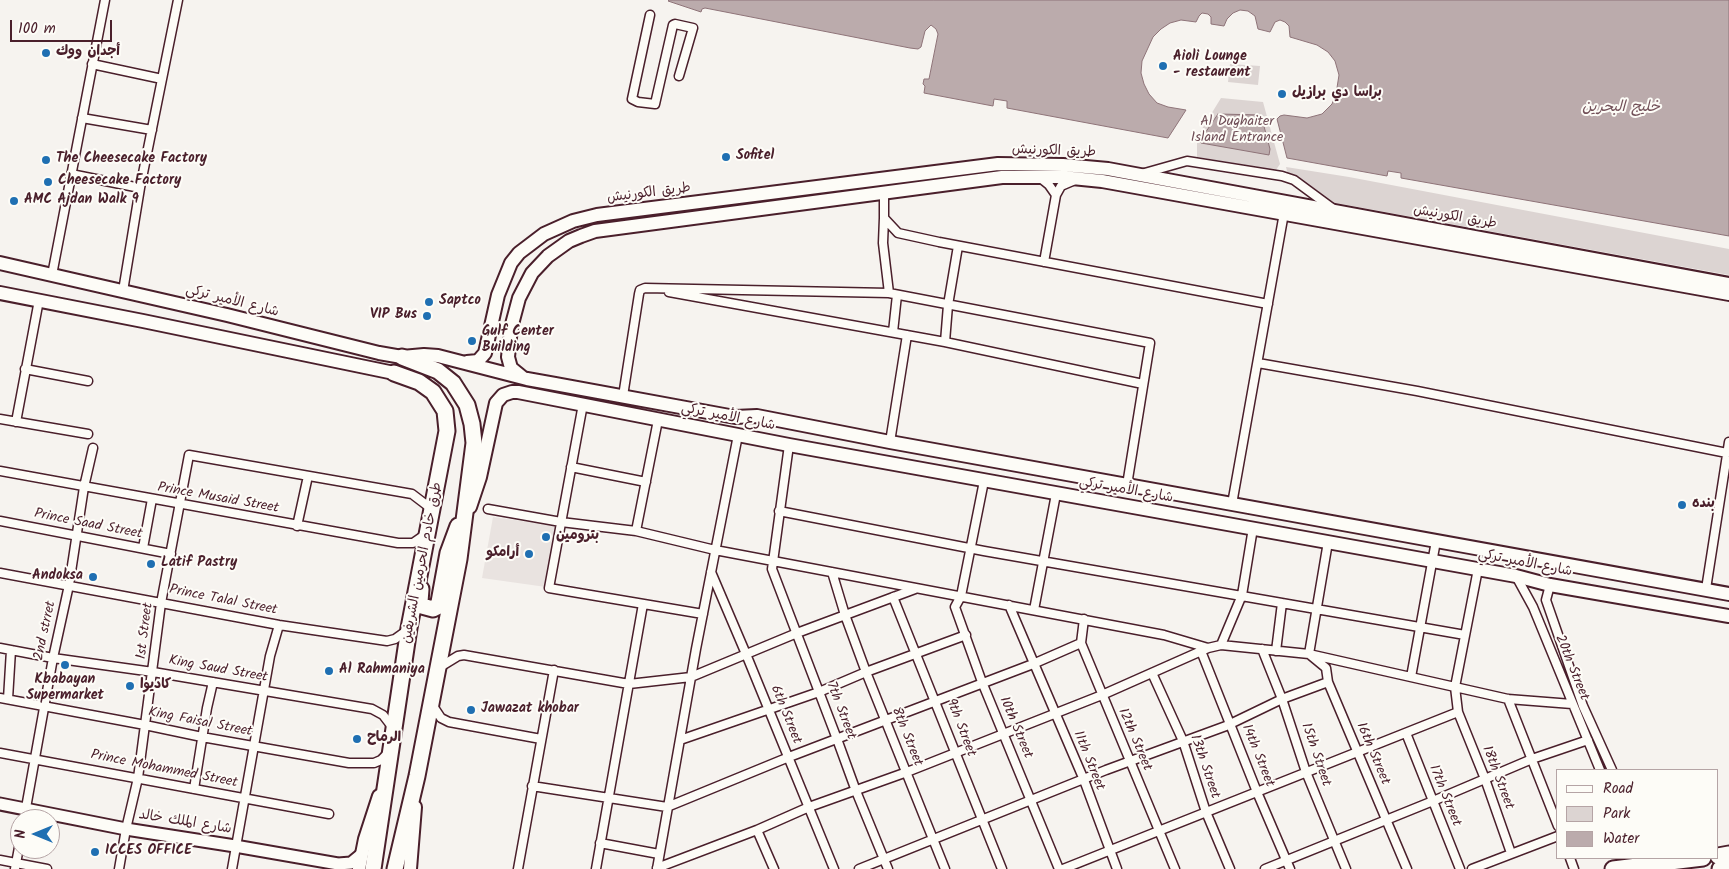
<!DOCTYPE html>
<html>
<head>
<meta charset="utf-8">
<style>
  body { margin:0 }
  #map { position:relative; width:1729px; height:869px; overflow:hidden; background:#f6f3ef; font-family:Kalam,sans-serif }
  canvas { display:block }
  .legend { position:absolute; left:1556px; top:769px; width:162px; height:90px; box-sizing:border-box; background:#fdfcf7; border:1px solid #b5a4a5; margin:0; padding:6px 9px; list-style:none; font-size:15px; color:#4a1f2b }
  .legend li { display:flex; align-items:center; gap:10px; height:25px }
  .legend b { width:25px; border:1px solid #b5a4a5 }
  .north { position:absolute; left:10px; top:809px; width:50px; height:50px; box-sizing:border-box; background:#fdfcf7; border:1px solid #b5a4a5; border-radius:50%; rotate:270deg; font-size:14px; font-weight:700; line-height:20px; text-align:center; color:#4a1f2b }
  .north::after { content:''; display:block; margin:auto; width:18px; height:22px; background:#1f6fb2; clip-path:polygon(50% 0,100% 100%,50% 72%,0 100%) }
  .scale { position:absolute; left:10px; top:20px; width:102px; height:22px; box-sizing:border-box; border:2px solid #4a1f2b; border-top:0; padding-left:6px; font-size:15px; line-height:18px; white-space:nowrap; color:#4a1f2b; -webkit-text-stroke:4px #fdfcf7; paint-order:stroke }
</style>
</head>
<body>
<div id="map">
<canvas width="1729" height="869"></canvas>
<ul class="legend">
<li><b style="height:6px;background:#fdfcf7"></b>Road</li>
<li><b style="height:14px;background:#dcd4d2"></b>Park</li>
<li><b style="height:14px;background:#bbabac"></b>Water</li>
</ul>
<div class="north">N</div>
<div class="scale">100 m</div>
</div>
<script>
const ctx = document.querySelector('canvas').getContext('2d');
ctx.lineJoin = 'round';
function fillPath(path, color) { ctx.fillStyle = color; ctx.fill(path, 'evenodd'); }
const poly = rows => new Path2D(rows.map(r => 'M' + r).join(''));
function strokePath(path, color, width, dash) { ctx.strokeStyle = color; ctx.lineWidth = width; ctx.lineCap = dash ? 'butt' : 'round'; ctx.setLineDash(dash || []); ctx.stroke(path); }
function drawText(font, color, halo, rows, align = 'center') {
  ctx.font = font + ' Kalam,"Playpen Sans Arabic",sans-serif'; ctx.lineWidth = 4; ctx.setLineDash([]); ctx.textBaseline = 'middle'; ctx.strokeStyle = halo; ctx.fillStyle = color; for (const [text, x, y, turn = 0] of rows) {
    ctx.save(); ctx.translate(x, y); ctx.rotate((+turn || 0) * Math.PI / 180); ctx.textAlign = isNaN(turn) ? turn : align; if (halo) ctx.strokeText(text, 0, 0); ctx.fillText(text, 0, 0); ctx.restore();
  }
}
fillPath(poly([
  [493,517,557,526,546,587,482,578]
]), '#e9e3e0');
fillPath(poly([
  [1230,64,1260,66,1258,85,1228,82],
  [1221,98,1263,102,1280,164,1276,170,1197,157,1197,137],
  [1286,167,1349,177,1729,249,1729,275,1325,201,1288,175]
]), '#dcd4d2');
const water = poly([
  [669,0,1729,0,1729,236,1401,178,1401,173,1388,171,1387,176,1287,158,1277,119,1280,116,1284,115,1307,118,1322,114,1332,104,1336,94,1339,75,1335,61,1328,52,1317,45,1290,37,1289,26,1285,22,1280,20,1275,22,1270,32,1258,29,1255,16,1248,11,1240,10,1233,13,1227,19,1224,26,1211,24,1211,17,1208,14,1202,13,1199,16,1196,22,1181,20,1170,23,1161,29,1153,37,1142,61,1141,73,1144,84,1149,94,1157,103,1168,107,1186,110,1168,138,1007,108,1007,101,994,99,993,106,924,93,925,86,923,84,924,79,929,79,938,34,936,29,931,25,925,31,921,47,918,49,910,48,705,8,702,9,701,12,668,1,669,0],
  [1218,114,1261,115,1270,149,1269,155,1201,143,1201,139,1218,114]
]);
fillPath(water, '#bbabac');
strokePath(water, '#8e7378', 1);
const street = poly([
  [650,15,632,99,638,102,655,104,673,25,675,24,693,28,679,76],
  [92,64,162,79],
  [82,118,152,130],
  [71,174,140,188],
  [1141,174,1187,161,1282,176,1294,180,1332,208],
  [1039,177,1049,185,1056,195],
  [884,192,884,218,898,233,939,242,1268,304],
  [884,218,883,243,889,293],
  [1044,262,1056,195,1061,186,1075,180],
  [52,275,105,0],
  [123,291,140,188,178,0],
  [669,292,945,342,1143,384],
  [893,332,897,295],
  [945,342,948,305,958,246],
  [1258,363,1417,391,1727,453],
  [25,369,88,381],
  [623,396,639,294,640,290,645,288,889,293,1150,343,1127,485],
  [583,404,549,588,703,614],
  [0,419,88,434],
  [16,422,39,300],
  [890,442,907,335],
  [789,445,772,569,837,739,856,791,888,869],
  [571,467,646,482],
  [0,471,398,543,413,543,426,534],
  [984,481,961,596,955,607,982,682,1059,869],
  [1232,504,1284,213],
  [488,509,561,522,636,531,715,550,1164,635,1208,648,1221,645,1309,654,1508,699,1572,704],
  [779,511,984,551,1465,635],
  [0,521,171,554],
  [297,526,308,476],
  [636,531,658,420],
  [1328,542,1309,654,1326,668,1328,682,1407,869],
  [143,548,152,499],
  [711,572,746,654,834,869],
  [832,572,845,615,866,672,945,869],
  [0,573,279,625,387,641,395,639,409,629],
  [1516,576,1533,607,1600,770],
  [1550,585,1546,600,1583,706,1612,770],
  [1706,589,1729,442],
  [893,597,1002,869],
  [1009,605,1084,780,1117,869],
  [1034,610,1056,494],
  [1084,619,1081,643,1175,869],
  [1221,645,1242,595,1253,528],
  [0,648,53,658,153,672,372,709,383,715,393,728],
  [1262,649,1282,699,1306,772,1346,869],
  [1201,651,1257,792,1290,869],
  [1276,651,1282,603],
  [440,667,458,656,464,655,629,684,691,677,797,633,915,589],
  [1152,673,1183,741,1206,812,1230,869],
  [1411,677,1436,541],
  [0,698,145,725,202,737,349,763,374,763,381,760,388,753],
  [8,699,11,650],
  [1508,699,1558,826],
  [431,703,441,718,449,722,541,739],
  [1458,712,1485,779,1511,853],
  [1406,733,1460,869],
  [680,740,819,692,866,672,966,635],
  [0,753,329,814],
  [532,786,667,807,789,757,1033,664,1081,643],
  [194,789,207,708,213,682],
  [24,819,53,658,69,585,84,487,93,448],
  [757,830,774,869],
  [600,843,659,854],
  [1570,858,1574,869],
  [0,860,47,869],
  [657,868,757,830,809,807,907,772,1102,695,1208,648],
  [15,869,20,842],
  [119,869,126,829,138,778,161,603,189,455,412,494,433,510],
  [232,869,270,656,279,625],
  [518,869,554,670],
  [596,869,643,604],
  [657,869,696,649,738,435],
  [859,869,1106,770,1226,726,1282,699,1328,682],
  [1063,869,1458,712,1455,687,1478,569],
  [1265,869,1433,801,1532,759,1588,740],
  [1472,869,1558,836]
]);
const secondary = poly([
  [0,804,126,829,235,846,338,864,351,863,362,854]
]);
const primary = poly([
  [0,263,227,315,379,353,402,357,424,355,438,356,527,379,555,384,735,417,757,416,890,442,1729,594],
  [0,293,143,321,394,373],
  [467,362,478,361,485,353,498,295,511,263,519,253,544,234,573,221,597,215,998,164,1063,165,1108,169,1729,284],
  [522,377,511,368,508,357,511,328,519,298,532,273,548,256,569,241,581,236,595,231,1002,177,1062,177,1102,181,1729,294],
  [470,507,480,477,496,403,503,395,512,392,518,392,789,445,1516,576,1550,585,1729,616],
  [359,869,365,839,379,796],
  [410,869,415,807]
]);
const highway = poly([
  [421,589,420,602,422,606,433,609,437,607,439,602,448,553,458,526],
  [1718,856,1729,854],
  [373,869,409,628,447,431,445,411,433,392,419,382,394,373],
  [395,869,417,776,459,559,474,443,472,424,467,405,453,383,438,371,402,357],
  [1613,869,1703,858],
  [1720,869,1729,868]
]);
strokePath(street, '#4a1f2b', 11);
strokePath(secondary, '#4a1f2b', 15);
strokePath(primary, '#4a1f2b', 16);
strokePath(highway, '#4a1f2b', 19);
strokePath(street, '#fdfcf7', 8);
strokePath(secondary, '#fdfcf7', 11);
strokePath(primary, '#fdfcf7', 12);
strokePath(highway, '#fdfcf7', 15);
for (const [x, y, r, color] of [
  [46,53,5,"#1f6fb2"],
  [1163,66,5,"#1f6fb2"],
  [1282,94,5,"#1f6fb2"],
  [726,157,5,"#1f6fb2"],
  [46,160,5,"#1f6fb2"],
  [48,182,5,"#1f6fb2"],
  [14,201,5,"#1f6fb2"],
  [429,302,5,"#1f6fb2"],
  [427,316,5,"#1f6fb2"],
  [472,341,5,"#1f6fb2"],
  [1682,505,5,"#1f6fb2"],
  [546,537,5,"#1f6fb2"],
  [529,554,5,"#1f6fb2"],
  [151,564,5,"#1f6fb2"],
  [93,577,5,"#1f6fb2"],
  [65,665,5,"#1f6fb2"],
  [329,671,5,"#1f6fb2"],
  [130,686,5,"#1f6fb2"],
  [471,710,5,"#1f6fb2"],
  [357,739,5,"#1f6fb2"],
  [95,852,5,"#1f6fb2"]
]) { const dot = new Path2D(); dot.arc(x, y, r, 0, 2 * Math.PI); ctx.fillStyle = color; ctx.fill(dot); strokePath(dot, '#fdfcf7', 2); }
drawText('bold 14px', '#4a1f2b', '#fdfcf7', [
  ["أجدان ووك",56,53],
  ["Aioli Lounge",1173,58],
  ["- restaurent",1173,74],
  ["براسا دي برازيل",1292,94],
  ["Sofitel",736,157],
  ["The Cheesecake Factory",56,160],
  ["Cheesecake Factory",58,182],
  ["AMC Ajdan Walk 9",24,201],
  ["Saptco",439,302],
  ["VIP Bus",417,316,"right"],
  ["Gulf Center",482,333],
  ["Building",482,349],
  ["بنده",1692,505],
  ["بترومين",556,537],
  ["أرامكو",519,554,"right"],
  ["Latif Pastry",161,564],
  ["Andoksa",83,577,"right"],
  ["Al Rahmaniya",339,671],
  ["Kbabayan",65,681,"center"],
  ["Supermarket",65,697,"center"],
  ["كاديوا",140,686],
  ["Jawazat khobar",481,710],
  ["الرماح",367,739],
  ["ICCES OFFICE",105,852]
], 'left');
drawText('14px', '#6e4c55', '#fdfcf7', [
  ["Al Dughaiter",1237,123],
  ["Island Entrance",1237,139]
]);
drawText('14px', '#4a1f2b', '#fdfcf7', [
  ["طريق الكورنيش",1054,152,2],
  ["طريق الكورنيش",649,194,-7],
  ["طريق الكورنيش",1455,218,10],
  ["شارع الأمير تركي",232,302,14],
  ["شارع الأمير تركي",728,418,11],
  ["شارع الأمير تركي",1126,491,10],
  ["Prince Musaid Street",218,499,10],
  ["Prince Saad Street",88,525,11],
  ["طرق خادم الحرمين الشريفين",423,563,-79],
  ["شارع الأمير تركي",1525,564,11],
  ["Prince Talal Street",223,601,11],
  ["2nd strret",46,631,-78],
  ["1st Street",146,631,-83],
  ["20th Street",1571,668,68],
  ["King Saud Street",218,670,10],
  ["7th Street",840,711,69],
  ["6th Street",785,715,68],
  ["King Faisal Street",200,723,11],
  ["9th Street",960,728,69],
  ["10th Street",1015,728,67],
  ["8th Street",906,737,68],
  ["12th Street",1134,740,67],
  ["16th Street",1372,754,67],
  ["15th Street",1315,755,71],
  ["14th Street",1257,756,68],
  ["11th Street",1088,761,68],
  ["13th Street",1204,767,71],
  ["Prince Mohammed Street",164,770,11],
  ["18th Street",1497,778,69],
  ["17th Street",1444,796,68],
  ["شارع الملك خالد",185,823,9]
]);
drawText('italic 15px', '#725058', '#fdfcf7', [
  ["خليج البحرين",1621,108]
]);
</script>
</body>
</html>
